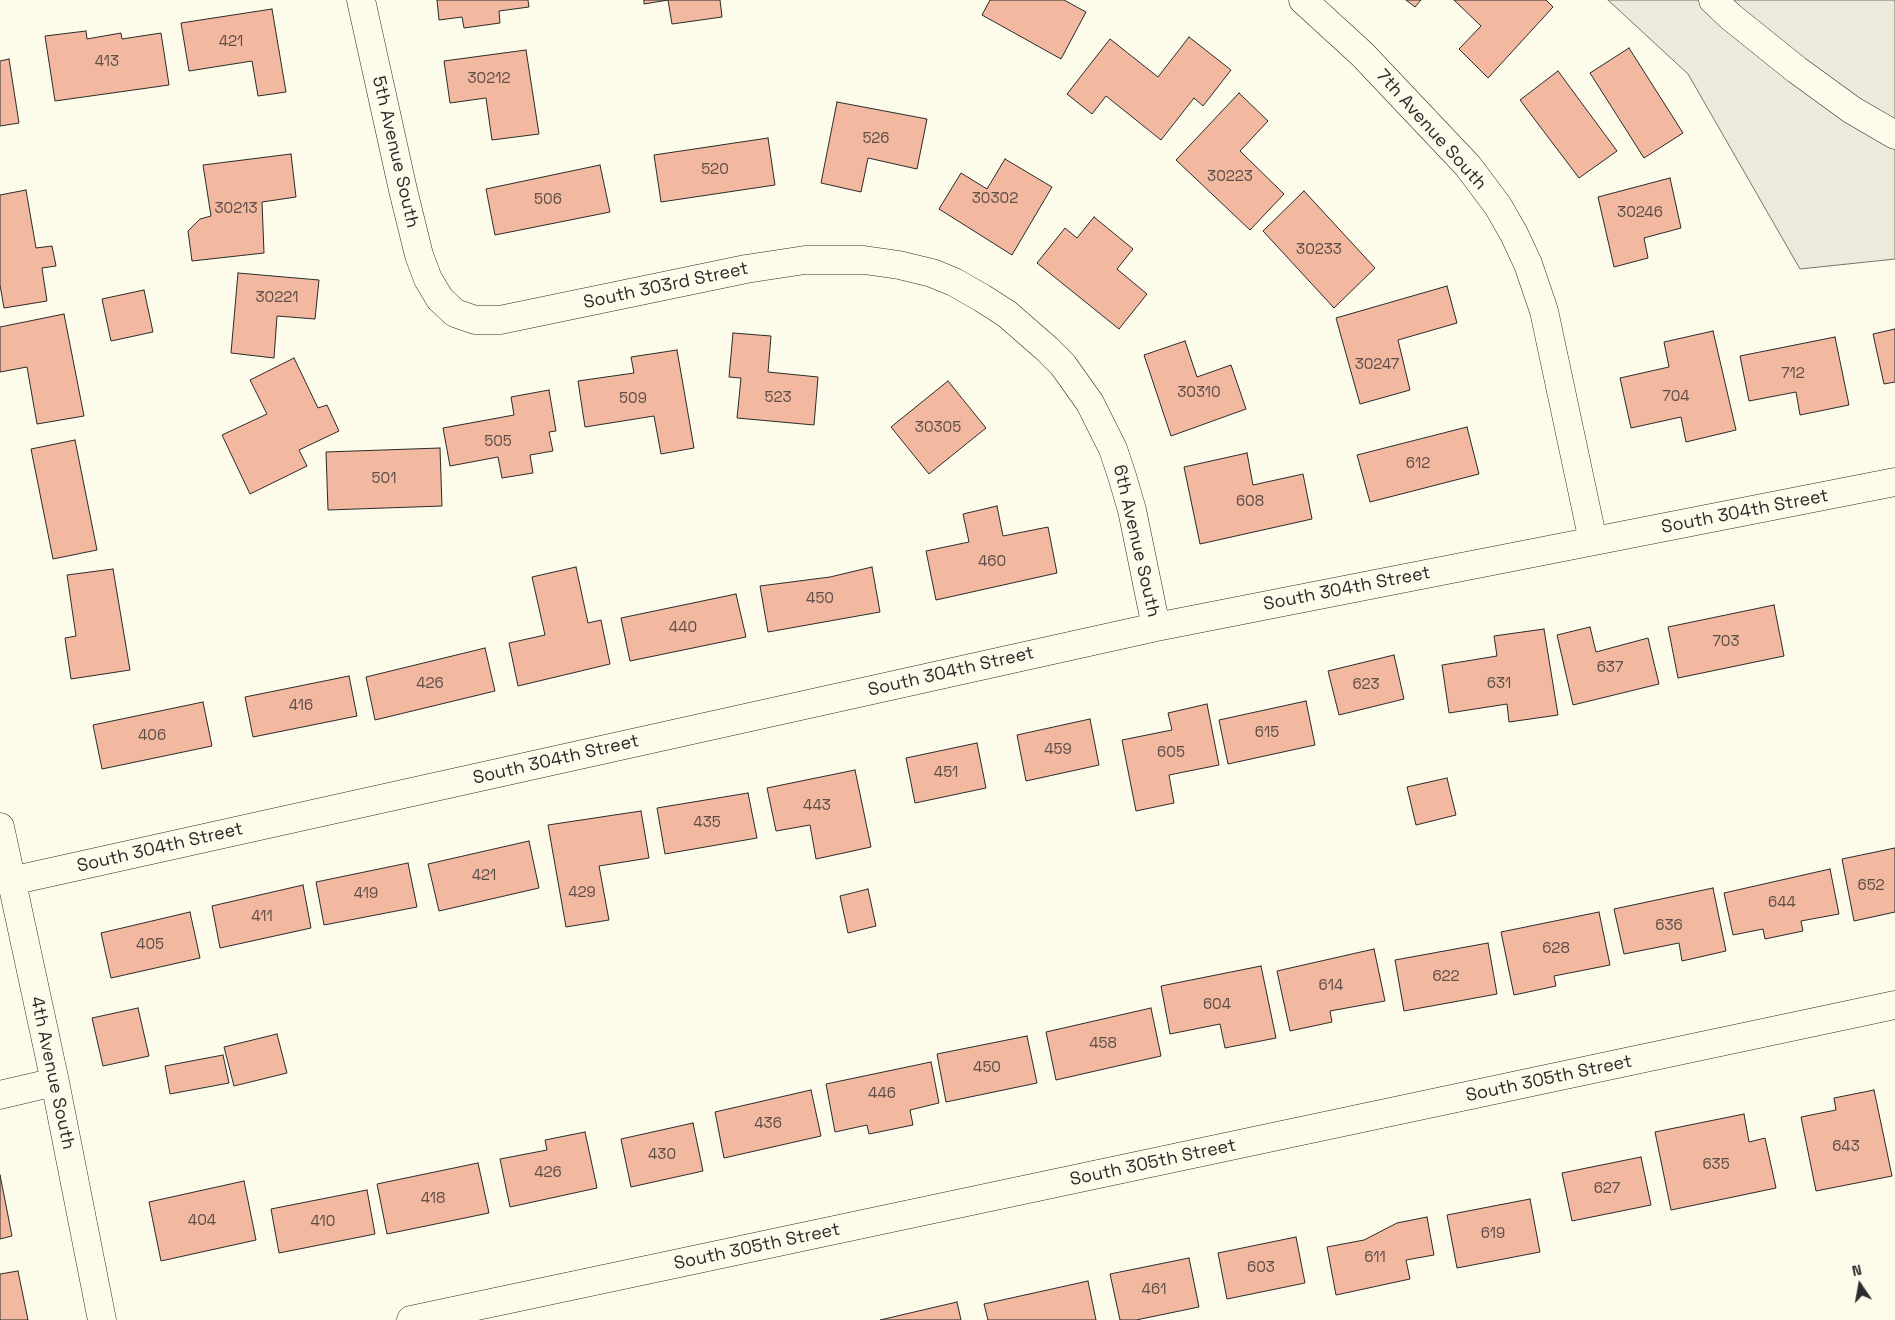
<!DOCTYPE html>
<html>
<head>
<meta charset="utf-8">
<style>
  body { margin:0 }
  #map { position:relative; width:1895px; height:1320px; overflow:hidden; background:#fdfbea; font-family:"Space Grotesk",sans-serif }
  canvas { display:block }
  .north { position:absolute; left:1835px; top:1260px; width:50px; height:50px; -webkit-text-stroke:4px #fdfbea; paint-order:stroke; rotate:348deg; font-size:14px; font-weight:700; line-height:20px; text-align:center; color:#2b2b2b }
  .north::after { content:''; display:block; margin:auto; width:18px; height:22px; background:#2b2b2b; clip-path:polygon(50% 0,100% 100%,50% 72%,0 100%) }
</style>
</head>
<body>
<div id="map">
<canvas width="1895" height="1320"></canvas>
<div class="north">N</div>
</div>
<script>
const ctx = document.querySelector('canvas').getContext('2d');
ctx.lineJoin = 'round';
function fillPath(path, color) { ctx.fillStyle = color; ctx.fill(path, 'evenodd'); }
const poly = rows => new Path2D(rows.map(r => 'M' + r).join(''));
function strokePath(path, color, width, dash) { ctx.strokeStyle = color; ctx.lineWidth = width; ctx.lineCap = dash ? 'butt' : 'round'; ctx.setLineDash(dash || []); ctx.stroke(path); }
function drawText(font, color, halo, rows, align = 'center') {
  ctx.font = font + ' "Space Grotesk",sans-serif'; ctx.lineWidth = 4; ctx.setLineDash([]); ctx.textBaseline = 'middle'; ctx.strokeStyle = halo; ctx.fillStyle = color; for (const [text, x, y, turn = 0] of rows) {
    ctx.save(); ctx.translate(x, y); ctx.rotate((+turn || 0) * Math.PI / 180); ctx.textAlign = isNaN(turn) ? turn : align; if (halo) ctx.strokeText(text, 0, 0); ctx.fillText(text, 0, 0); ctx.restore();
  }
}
const green = poly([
  [1608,0,1895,0,1895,259,1800,269,1688,74,1608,0]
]);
fillPath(green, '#ecebdb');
strokePath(green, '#74746e', 1);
const building = poly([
  [437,0,528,0,529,7,499,11,500,23,464,28,462,17,439,20,437,0],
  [644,0,720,0,722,17,672,24,668,0,644,4,644,0],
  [990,0,1064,0,1086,12,1061,59,982,15,990,0],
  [1406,0,1421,0,1415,7,1406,0],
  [1454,0,1546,0,1553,7,1488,78,1459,49,1481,26,1454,0],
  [272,9,286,92,258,96,252,61,189,71,181,23,272,9],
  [86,31,87,39,121,33,122,39,161,33,169,85,55,101,45,36,86,31],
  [1189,37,1231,70,1203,106,1194,98,1161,140,1106,96,1092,114,1067,94,1110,39,1158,77,1189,37],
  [1629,48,1683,133,1644,158,1590,73,1629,48],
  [526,50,539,134,492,140,486,98,450,103,444,61,526,50],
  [9,59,19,123,0,126,0,61,9,59],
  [1558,71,1617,151,1579,178,1520,100,1558,71],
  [1239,93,1268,121,1240,151,1284,194,1250,230,1176,160,1239,93],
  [837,102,927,119,917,169,868,158,861,192,821,183,837,102],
  [768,138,775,185,661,202,654,155,768,138],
  [291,154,296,197,262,202,264,253,192,261,188,231,200,219,211,216,203,165,291,154],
  [1005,159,1052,187,1012,255,939,209,961,173,987,189,1005,159],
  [600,165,610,212,495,235,486,189,600,165],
  [1670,178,1681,228,1644,238,1648,258,1614,267,1598,197,1670,178],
  [26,190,36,248,52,246,56,266,42,268,47,301,4,308,0,285,0,195,26,190],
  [1304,191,1375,268,1334,308,1263,231,1304,191],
  [1094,217,1133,249,1117,269,1147,294,1119,329,1037,263,1065,228,1077,238,1094,217],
  [238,273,319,280,315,319,277,316,274,358,231,353,238,273],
  [1447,286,1457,323,1398,340,1410,390,1360,404,1336,318,1447,286],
  [144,290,153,332,111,341,102,299,144,290],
  [64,314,84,416,37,424,27,367,0,372,0,327,64,314],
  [1895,329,1895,382,1884,384,1873,334,1895,329],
  [1713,331,1736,430,1686,442,1681,417,1631,428,1620,378,1669,367,1664,342,1713,331],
  [733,333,771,336,768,372,818,377,814,425,737,418,741,378,729,377,733,333],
  [1835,337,1849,405,1800,415,1796,392,1749,401,1740,356,1835,337],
  [1185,341,1197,377,1231,365,1246,409,1171,436,1144,355,1185,341],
  [677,350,694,448,661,454,654,416,585,427,578,381,634,373,631,357,677,350],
  [294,358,318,408,327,405,339,431,299,450,307,466,250,494,222,435,267,414,250,380,294,358],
  [948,381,986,428,929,474,891,427,948,381],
  [549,390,556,431,549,432,553,451,530,455,533,473,502,478,498,457,450,466,443,428,514,415,511,397,549,390],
  [1467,427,1479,474,1370,502,1357,455,1467,427],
  [75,440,97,550,53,559,31,449,75,440],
  [440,448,442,506,328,510,326,452,440,448],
  [1247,453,1253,485,1303,474,1312,519,1200,544,1184,467,1247,453],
  [997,506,1003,536,1048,527,1057,573,936,600,926,551,969,542,963,514,997,506],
  [576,567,588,623,601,620,610,664,518,686,509,643,545,635,532,577,576,567],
  [872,567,880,612,768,632,760,586,830,577,872,567],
  [113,569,130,670,71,679,65,638,76,636,67,575,113,569],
  [736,594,746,637,630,661,621,618,736,594],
  [1774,605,1784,656,1678,678,1668,627,1774,605],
  [1590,627,1596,652,1648,638,1659,684,1573,705,1557,635,1590,627],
  [1544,629,1558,715,1509,722,1507,704,1449,713,1442,665,1497,656,1494,636,1544,629],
  [485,648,495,691,375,720,366,677,485,648],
  [1394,655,1404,699,1339,715,1328,671,1394,655],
  [349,676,357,716,253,737,245,697,349,676],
  [1306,701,1315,745,1228,764,1219,720,1306,701],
  [203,702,212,746,102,769,93,725,203,702],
  [1207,704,1219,765,1169,775,1174,803,1136,811,1122,740,1172,730,1168,713,1207,704],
  [1090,719,1099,765,1026,781,1017,735,1090,719],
  [977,743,986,788,915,803,906,758,977,743],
  [855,770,871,847,816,859,810,825,776,831,767,788,855,770],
  [1447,778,1456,815,1416,825,1407,787,1447,778],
  [748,793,757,838,665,854,657,808,748,793],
  [641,811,649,858,599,866,609,920,566,927,548,825,641,811],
  [529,841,539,888,439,911,428,864,529,841],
  [1895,848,1895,912,1854,921,1842,859,1895,848],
  [408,863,417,907,324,925,316,882,408,863],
  [1830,869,1839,914,1801,921,1803,931,1765,939,1763,929,1733,935,1724,893,1830,869],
  [303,885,311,928,220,948,212,906,303,885],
  [1713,888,1726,951,1682,961,1679,943,1624,954,1614,909,1713,888],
  [868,889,876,926,848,933,840,896,868,889],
  [190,912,200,958,111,978,101,933,190,912],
  [1599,912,1610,965,1554,976,1556,986,1514,995,1501,932,1599,912],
  [1488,943,1497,994,1404,1011,1395,960,1488,943],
  [1374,949,1385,1001,1330,1011,1332,1022,1290,1031,1277,971,1374,949],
  [1261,966,1276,1038,1225,1048,1220,1024,1170,1034,1161,986,1261,966],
  [138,1008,149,1056,103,1066,92,1018,138,1008],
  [1151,1008,1161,1056,1056,1080,1046,1032,1151,1008],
  [277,1034,287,1073,234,1086,224,1047,277,1034],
  [1027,1036,1037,1083,946,1102,937,1054,1027,1036],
  [223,1055,229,1083,170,1094,165,1066,223,1055],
  [931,1062,939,1103,910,1110,913,1125,869,1134,867,1125,835,1132,826,1084,931,1062],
  [811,1090,821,1136,724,1158,715,1112,811,1090],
  [1874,1090,1892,1176,1816,1191,1801,1117,1836,1110,1834,1098,1874,1090],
  [1744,1114,1749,1142,1765,1138,1776,1188,1671,1210,1655,1132,1744,1114],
  [693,1123,703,1171,631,1187,621,1139,693,1123],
  [585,1132,597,1188,510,1207,500,1159,547,1150,545,1140,585,1132],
  [1641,1157,1651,1205,1572,1221,1562,1173,1641,1157],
  [478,1163,489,1213,387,1234,377,1184,478,1163],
  [0,1175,12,1236,0,1239,0,1175],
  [244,1181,256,1240,161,1261,149,1202,244,1181],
  [367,1190,375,1234,279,1253,271,1209,367,1190],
  [1530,1199,1540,1252,1457,1268,1447,1215,1530,1199],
  [1427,1217,1434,1255,1406,1260,1410,1279,1336,1295,1327,1247,1364,1240,1397,1223,1427,1217],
  [1296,1237,1305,1283,1227,1299,1218,1253,1296,1237],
  [1189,1258,1199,1307,1136,1320,1120,1320,1110,1274,1189,1258],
  [18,1271,28,1320,0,1320,0,1274,18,1271],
  [1088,1281,1096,1320,988,1320,984,1304,1088,1281],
  [957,1302,961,1320,880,1320,957,1302]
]);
fillPath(building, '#f2b8a0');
strokePath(building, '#2b2b2b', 1);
const minor = poly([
  [361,0,403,190,419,255,428,279,440,299,455,313,475,320,500,320,746,269,805,260,864,260,899,265,932,273,954,282,982,298,1007,314,1047,349,1063,365,1090,403,1113,449,1122,476,1132,510,1156,627],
  [1303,0,1363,55,1468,166,1498,206,1514,234,1528,264,1544,311,1593,541],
  [0,827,55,1082,102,1320],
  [11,881,1156,627,1895,482],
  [0,1095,55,1082],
  [411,1320,1895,1005]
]);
const major = poly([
  [1713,0,1731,17,1797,70,1852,110,1895,135]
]);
strokePath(minor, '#2b2b2b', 29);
strokePath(major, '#2b2b2b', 29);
strokePath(minor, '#fdfbea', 28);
strokePath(major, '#fdfbea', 28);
drawText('15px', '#5d4e48', null, [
  ["421",231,42],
  ["413",107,62],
  ["30212",489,79],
  ["526",876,139],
  ["520",715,170],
  ["30223",1230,177],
  ["30302",995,199],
  ["506",548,200],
  ["30213",236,209],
  ["30246",1640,213],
  ["30233",1319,250],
  ["30221",277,298],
  ["30247",1377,365],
  ["712",1793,374],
  ["30310",1199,393],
  ["704",1676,397],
  ["523",778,398],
  ["509",633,399],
  ["30305",938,428],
  ["505",498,442],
  ["612",1418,464],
  ["501",384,479],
  ["608",1250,502],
  ["460",992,562],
  ["450",820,599],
  ["440",683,628],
  ["703",1726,642],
  ["637",1610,668],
  ["426",430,684],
  ["631",1499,684],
  ["623",1366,685],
  ["416",301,706],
  ["615",1267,733],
  ["406",152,736],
  ["459",1058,750],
  ["605",1171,753],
  ["451",946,773],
  ["443",817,806],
  ["435",707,823],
  ["421",484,876],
  ["652",1871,886],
  ["429",582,893],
  ["419",366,894],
  ["644",1782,903],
  ["411",262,917],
  ["636",1669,926],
  ["405",150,945],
  ["628",1556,949],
  ["622",1446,977],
  ["614",1331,986],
  ["604",1217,1005],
  ["458",1103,1044],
  ["450",987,1068],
  ["446",882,1094],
  ["436",768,1124],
  ["643",1846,1147],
  ["430",662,1155],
  ["635",1716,1165],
  ["426",548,1173],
  ["627",1607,1189],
  ["418",433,1199],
  ["404",202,1221],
  ["410",323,1222],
  ["619",1493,1234],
  ["611",1375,1258],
  ["603",1261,1268],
  ["461",1154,1290]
]);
drawText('18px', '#2b2b2b', '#fdfbea', [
  ["7th Avenue South",1431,130,48],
  ["5th Avenue South",395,152,77],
  ["South 303rd Street",666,286,-12],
  ["South 304th Street",1745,512,-11],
  ["6th Avenue South",1136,541,77],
  ["South 304th Street",1347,589,-11],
  ["South 304th Street",951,672,-13],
  ["South 304th Street",556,760,-13],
  ["South 304th Street",160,848,-13],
  ["4th Avenue South",52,1073,78],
  ["South 305th Street",1549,1079,-12],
  ["South 305th Street",1153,1163,-12],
  ["South 305th Street",757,1247,-12]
]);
</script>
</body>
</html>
